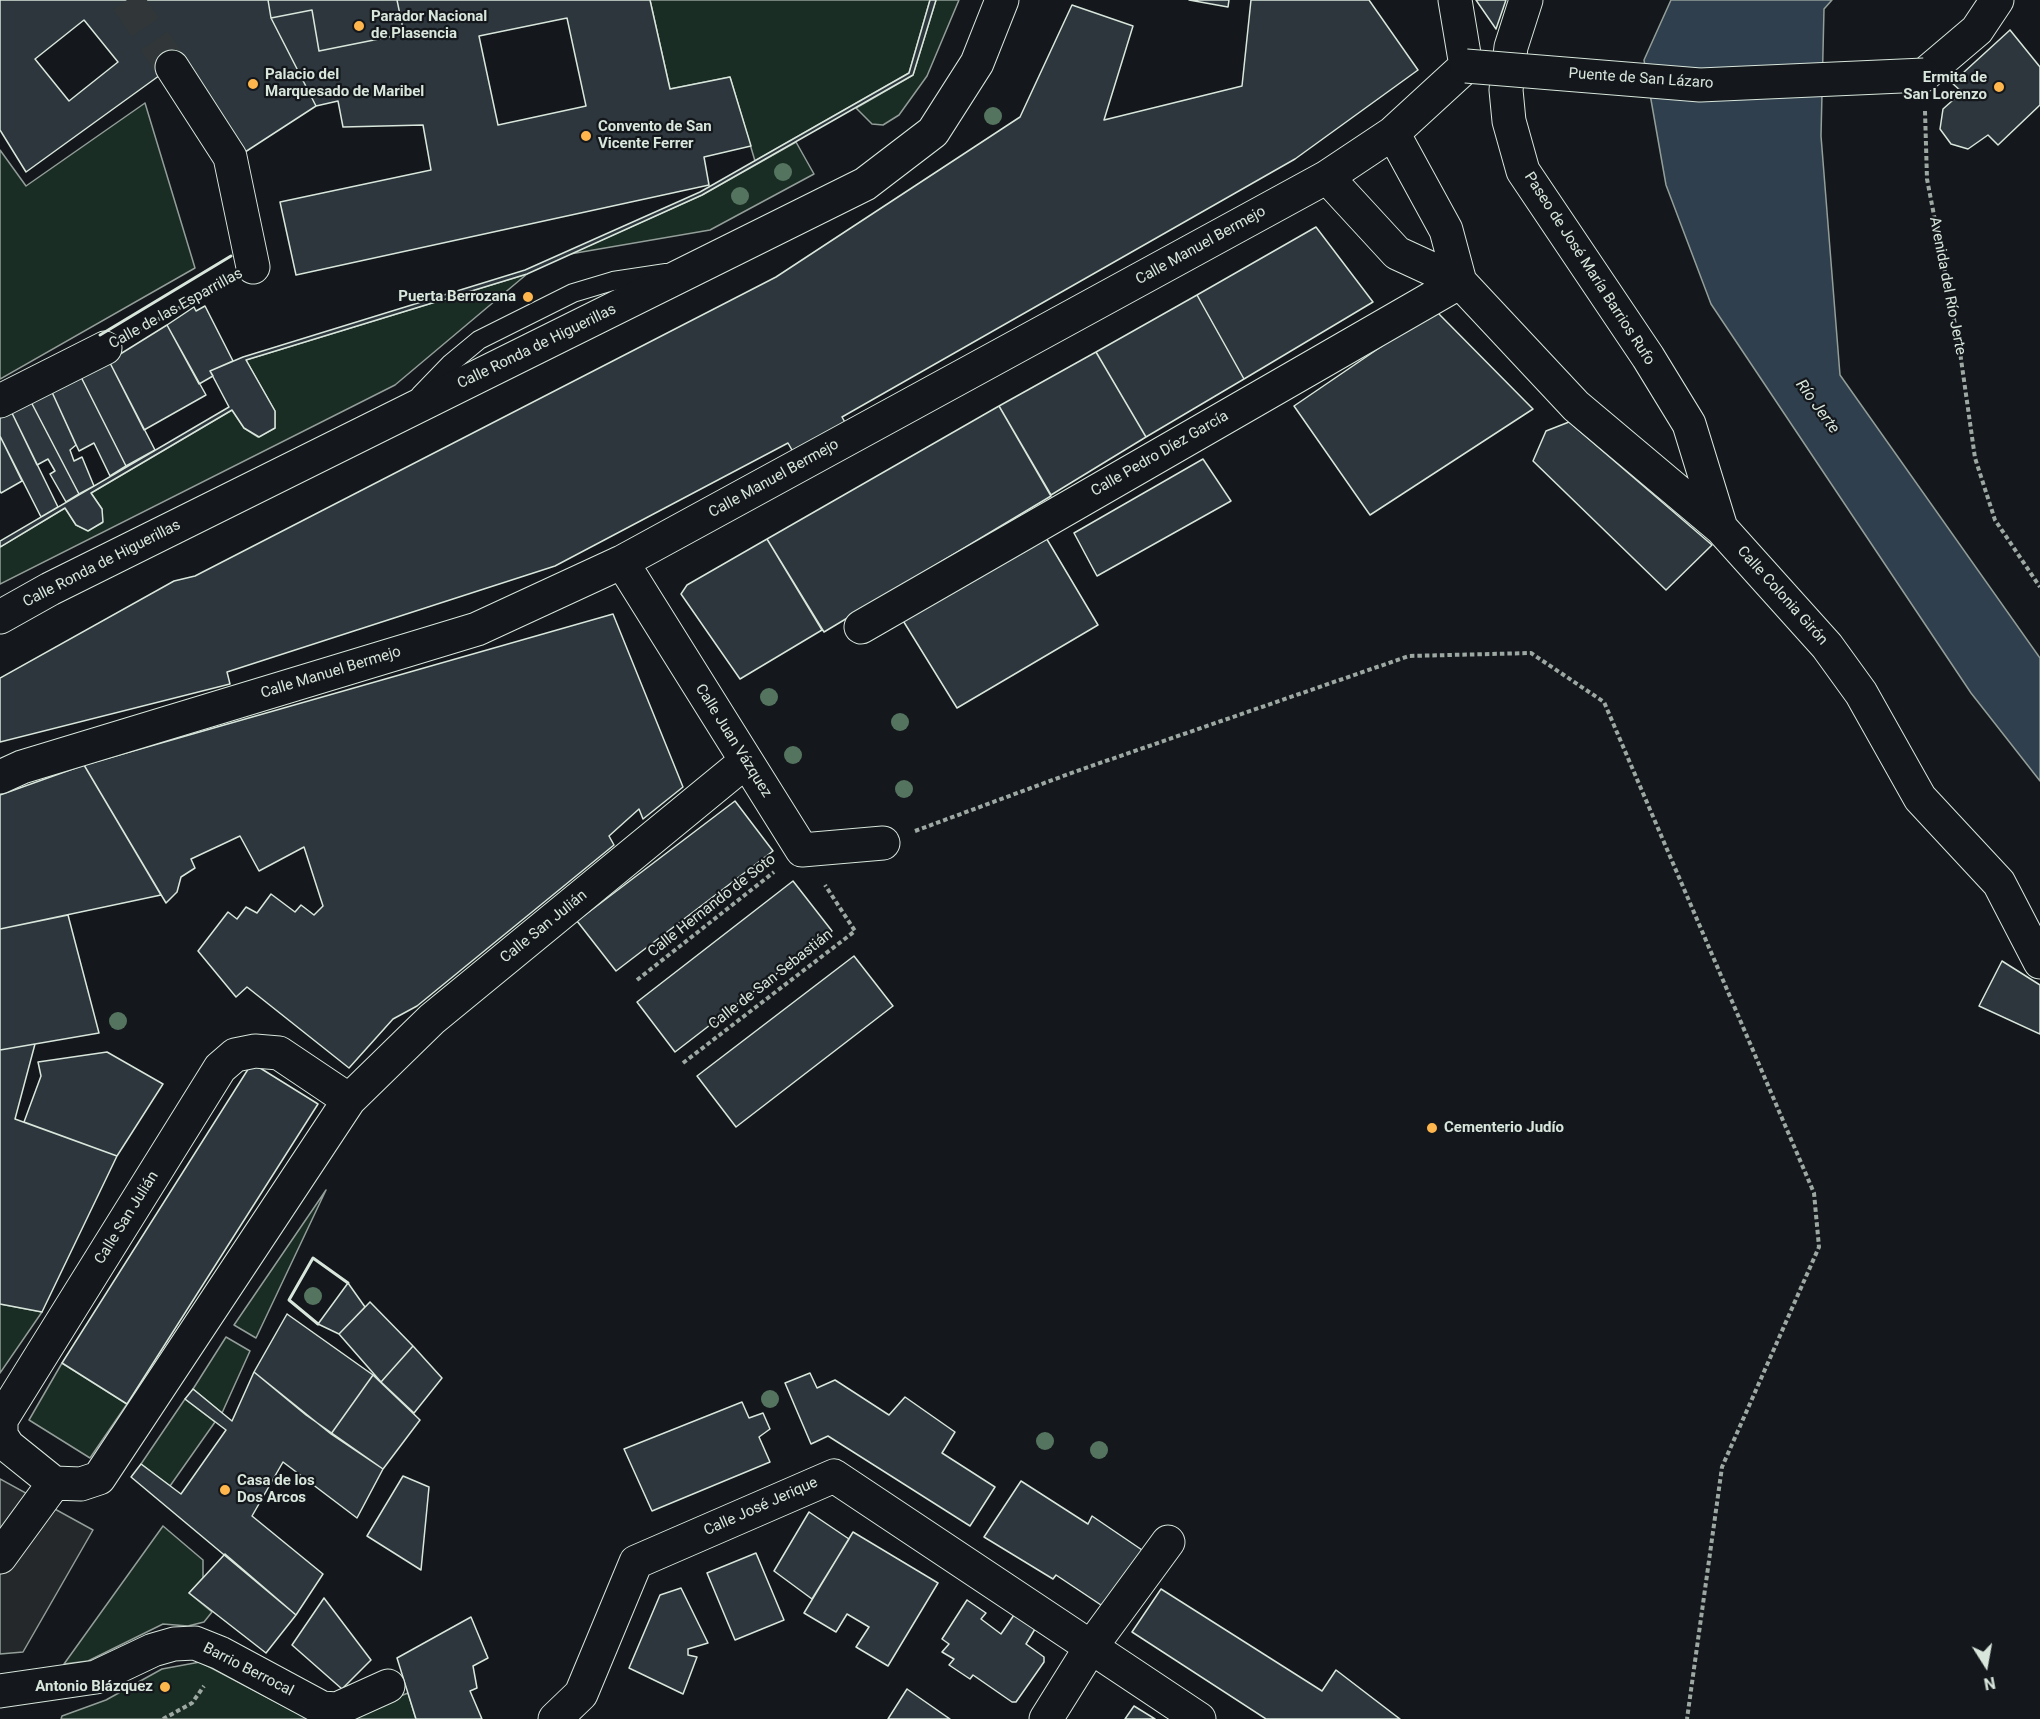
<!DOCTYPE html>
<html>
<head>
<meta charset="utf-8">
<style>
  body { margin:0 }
  #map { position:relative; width:2040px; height:1719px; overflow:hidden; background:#14181c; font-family:Roboto,sans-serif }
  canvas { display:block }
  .north { position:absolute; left:1956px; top:1635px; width:60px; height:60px; -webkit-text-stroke:4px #14181c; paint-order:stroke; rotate:169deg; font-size:16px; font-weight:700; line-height:24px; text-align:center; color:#d8e6dc }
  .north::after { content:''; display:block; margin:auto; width:21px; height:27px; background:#d8e6dc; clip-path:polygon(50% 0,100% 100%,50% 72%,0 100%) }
</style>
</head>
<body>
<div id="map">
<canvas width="2040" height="1719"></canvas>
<div class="north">N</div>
</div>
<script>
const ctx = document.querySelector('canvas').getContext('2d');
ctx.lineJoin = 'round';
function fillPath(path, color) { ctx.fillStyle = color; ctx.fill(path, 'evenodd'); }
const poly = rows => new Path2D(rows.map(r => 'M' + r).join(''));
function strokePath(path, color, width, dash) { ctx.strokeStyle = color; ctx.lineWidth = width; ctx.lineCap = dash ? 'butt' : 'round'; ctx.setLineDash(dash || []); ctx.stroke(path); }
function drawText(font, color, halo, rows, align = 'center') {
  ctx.font = font + ' Roboto,sans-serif'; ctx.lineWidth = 4.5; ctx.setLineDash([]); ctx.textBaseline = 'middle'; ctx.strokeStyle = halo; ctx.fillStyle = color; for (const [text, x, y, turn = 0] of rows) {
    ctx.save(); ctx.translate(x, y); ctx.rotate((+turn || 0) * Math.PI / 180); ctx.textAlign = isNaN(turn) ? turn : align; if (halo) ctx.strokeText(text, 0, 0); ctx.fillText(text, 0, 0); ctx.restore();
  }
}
const green = poly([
  [650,0,930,0,909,73,755,161,730,77,670,89,650,0],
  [936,0,959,0,927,76,899,115,883,125,872,124,856,108,913,75,936,0],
  [145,103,195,268,0,379,0,150,26,186,145,103],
  [796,142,814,174,710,230,570,254,702,195,796,142],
  [527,274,395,385,0,584,0,547,65,508,76,525,88,530,102,523,102,509,91,493,232,410,244,428,258,437,275,428,275,411,246,360,527,274],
  [326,1190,256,1338,234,1325,326,1190],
  [0,1304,42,1312,0,1373,0,1304],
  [226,1337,250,1351,222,1413,193,1389,226,1337],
  [62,1363,127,1404,90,1458,29,1420,62,1363],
  [185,1399,215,1422,170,1486,141,1464,185,1399],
  [163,1526,203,1560,203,1578,189,1593,212,1612,204,1622,188,1626,163,1624,88,1661,64,1664,163,1526],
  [200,1662,293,1711,349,1716,408,1693,416,1719,61,1719,62,1716,106,1700,162,1669,200,1662]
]);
fillPath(green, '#1a2d24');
strokePath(green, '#939e99', 1.5);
const parking = poly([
  [0,1479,93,1530,23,1652,0,1654,0,1479]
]);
fillPath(parking, '#24282b');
strokePath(parking, '#939e99', 1.5);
const water = poly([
  [1671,0,1832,0,1824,9,1821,136,1840,375,2040,658,2040,781,1971,693,1711,304,1666,185,1644,60,1671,0]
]);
fillPath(water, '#2f3f4d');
strokePath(water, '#939e99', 1.5);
const building = poly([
  [0,0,268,0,271,18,316,106,242,154,185,57,26,172,0,130,0,0],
  [84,20,118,62,69,101,35,59,84,20],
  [268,0,397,0,404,34,319,51,312,10,271,18,268,0],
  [397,0,650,0,670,89,730,77,751,146,704,157,709,185,296,275,280,202,431,170,423,125,343,127,338,101,316,106,271,18,312,10,319,51,404,34,397,0],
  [567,18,586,106,498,125,479,36,567,18],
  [930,0,936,0,913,75,702,195,527,274,246,360,275,411,275,428,259,437,244,428,232,410,91,493,102,509,103,522,88,531,76,525,65,508,0,547,0,541,229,407,210,371,243,357,525,270,700,192,909,73,930,0],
  [1189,0,1229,0,1228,7,1189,0],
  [1251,0,1369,0,1418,70,1295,159,842,417,850,431,797,459,788,443,555,566,227,672,230,684,0,742,0,678,174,581,195,576,776,277,1020,117,1072,5,1133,26,1104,120,1242,86,1251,0],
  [1476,0,1506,0,1496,29,1476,0],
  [2010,30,2040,67,2040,105,1998,145,1988,135,1968,149,1951,144,1940,129,1943,109,1962,92,1952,83,2010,30],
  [1316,227,1373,302,1244,379,1197,295,1316,227],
  [1197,295,1244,379,1146,437,1096,352,1197,295],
  [205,306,233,361,210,371,213,376,199,384,167,325,194,307,196,311,205,306],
  [1435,310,1533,409,1370,515,1294,406,1435,310],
  [167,325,206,395,144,430,109,361,167,325],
  [1096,352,1146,437,1051,495,999,406,1096,352],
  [109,361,155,450,126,466,80,375,109,361],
  [80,375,126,466,110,476,94,443,79,451,51,390,80,375],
  [51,390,76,445,70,450,74,461,82,457,94,486,79,494,30,400,51,390],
  [30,400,79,494,66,502,50,474,55,471,48,459,37,465,10,409,30,400],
  [999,406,1051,496,824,632,767,539,999,406],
  [10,409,58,507,41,517,0,436,0,415,10,409],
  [1569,422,1712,545,1666,590,1533,461,1546,431,1569,422],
  [0,436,22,481,1,493,0,491,0,436],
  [1203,459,1231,501,1097,576,1074,533,1203,459],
  [1045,536,1098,625,957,708,902,619,1045,536],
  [767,539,822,630,740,679,681,594,687,585,767,539],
  [613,614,683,787,643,819,639,809,609,836,614,845,417,1006,393,1019,349,1068,247,987,236,997,198,951,228,912,237,919,246,907,257,913,271,894,295,912,301,905,314,915,323,906,304,847,259,871,240,836,191,859,195,868,181,877,177,892,166,903,84,765,613,614],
  [84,765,161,895,0,929,0,795,84,765],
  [735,801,773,851,616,971,577,921,735,801],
  [793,881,832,931,675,1052,637,1002,793,881],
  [68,915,99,1033,0,1050,0,929,68,915],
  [854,956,893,1006,736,1127,697,1076,854,956],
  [2002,961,2040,985,2040,1034,1979,1006,2002,961],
  [35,1044,15,1119,117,1156,42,1312,0,1304,0,1050,35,1044],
  [107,1052,163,1084,117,1156,24,1122,41,1076,38,1062,107,1052],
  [252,1063,318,1104,127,1404,62,1363,252,1063],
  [348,1283,365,1307,339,1334,318,1324,348,1283],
  [370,1302,413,1346,381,1382,339,1334,370,1302],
  [287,1314,373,1375,331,1434,254,1372,287,1314],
  [413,1346,442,1378,414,1413,381,1382,413,1346],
  [254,1372,306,1415,383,1469,357,1518,283,1462,252,1516,323,1574,296,1615,131,1477,141,1464,181,1494,226,1430,185,1399,193,1389,232,1421,254,1372],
  [810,1373,817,1388,835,1380,889,1415,905,1397,955,1432,942,1453,995,1487,970,1526,828,1436,811,1444,785,1383,810,1373],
  [373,1375,420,1420,383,1469,331,1434,373,1375],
  [742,1402,749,1418,763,1413,770,1429,759,1437,770,1462,652,1511,624,1449,742,1402],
  [403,1476,429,1487,421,1570,367,1536,403,1476],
  [1021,1481,1088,1524,1092,1516,1145,1552,1107,1609,1056,1575,1053,1579,984,1537,1021,1481],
  [809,1512,849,1539,812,1599,774,1571,809,1512],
  [853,1532,938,1583,888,1666,856,1647,869,1627,847,1614,836,1632,804,1613,853,1532],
  [756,1553,784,1620,735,1640,707,1573,756,1553],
  [225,1554,296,1615,266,1653,189,1593,225,1554],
  [681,1588,708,1643,688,1649,688,1655,697,1657,683,1694,629,1668,660,1595,681,1588],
  [1161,1589,1322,1691,1336,1670,1400,1719,1266,1719,1132,1632,1161,1589],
  [324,1598,371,1660,342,1689,292,1645,324,1598],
  [967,1600,986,1613,981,1619,1001,1634,1014,1615,1035,1629,1026,1644,1044,1657,1044,1662,1016,1702,1012,1702,973,1675,970,1679,949,1665,954,1659,942,1652,949,1644,942,1639,967,1600],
  [471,1617,488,1658,473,1666,477,1688,470,1691,482,1719,416,1719,397,1658,471,1617],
  [907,1689,950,1719,888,1719,907,1689],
  [1134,1706,1155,1719,1125,1719,1134,1706]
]);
fillPath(building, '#2c363c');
strokePath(building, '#d8e6dc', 1.5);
strokePath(poly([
  [127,0,172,67]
]), '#313739', 33, [33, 16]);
const lane = poly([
  [420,395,450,364,479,340,573,293,613,281,666,273]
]);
const street = poly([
  [1526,0,1511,47,1506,90,1509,121,1523,171,1648,357,1689,424,1721,528],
  [172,67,230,157,253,267],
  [1924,75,1977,30,1997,0],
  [1393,133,1446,230,1460,282],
  [1327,177,1397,253,1460,282,1576,406,1721,528,1827,646,1861,693,1920,798,1999,883,2040,962],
  [0,401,105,348],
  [622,562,802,850,883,843],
  [0,617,50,589,865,184,933,132,977,63,1002,0],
  [861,627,1460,282],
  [0,777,22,767,477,629,622,562,1327,177,1393,133,1466,66,1455,0],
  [349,1100,279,1053,255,1051,235,1055,220,1068,1,1420,1,1435,8,1446,54,1483,81,1484,99,1478,349,1100,432,1019,745,762],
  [0,1557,54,1483],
  [0,1691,96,1677,153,1650,174,1644,195,1643,220,1653,322,1708,337,1709,388,1686],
  [555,1719,581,1694,636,1562,834,1476,1199,1719],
  [1046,1719,1091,1647,1168,1542]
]);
strokePath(lane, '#d8e6dc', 20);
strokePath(street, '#d8e6dc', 35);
strokePath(poly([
  [1925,111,1927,179,1959,345,1975,458,1995,520,2040,587],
  [137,331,223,284],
  [915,831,1074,772,1409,656,1531,653,1604,702,1814,1193,1819,1247,1722,1467,1687,1719],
  [637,980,774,872],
  [683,1063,855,931,825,885],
  [163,1719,192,1703,204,1686]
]), '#9da8a2', 4, [4.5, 3]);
strokePath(lane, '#14181c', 18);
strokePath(street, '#14181c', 33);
const streetBridge = poly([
  [1466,66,1700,85,1924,75]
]);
strokePath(streetBridge, '#d8e6dc', 35, []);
strokePath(streetBridge, '#14181c', 33);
strokePath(poly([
  [100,335,231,256],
  [318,1324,289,1300,313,1258,348,1283]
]), '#d8e6dc', 3);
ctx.fillStyle = '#55745f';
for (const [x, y] of [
  [993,116],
  [783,172],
  [740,196],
  [769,697],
  [900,722],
  [793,755],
  [904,789],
  [118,1021],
  [313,1296],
  [770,1399],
  [1045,1441],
  [1099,1450]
]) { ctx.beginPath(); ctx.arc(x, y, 9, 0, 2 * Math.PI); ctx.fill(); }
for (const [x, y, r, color] of [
  [359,26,6,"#ffb74d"],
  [253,84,6,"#ffb74d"],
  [1999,87,6,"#ffb74d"],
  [586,136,6,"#ffb74d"],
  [528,297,6,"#ffb74d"],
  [1432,1128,6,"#ffb74d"],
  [225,1490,6,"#ffb74d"],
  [165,1687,6,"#ffb74d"]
]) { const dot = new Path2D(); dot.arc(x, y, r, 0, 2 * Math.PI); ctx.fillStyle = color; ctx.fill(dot); strokePath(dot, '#14181c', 2); }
drawText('bold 15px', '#d8e6dc', '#14181c', [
  ["Parador Nacional",371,17],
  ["de Plasencia",371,34],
  ["Palacio del",265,75],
  ["Marquesado de Maribel",265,92],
  ["Ermita de",1987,78,"right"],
  ["San Lorenzo",1987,95,"right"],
  ["Convento de San",598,127],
  ["Vicente Ferrer",598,144],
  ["Puerta Berrozana",516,297,"right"],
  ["Cementerio Judío",1444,1128],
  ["Casa de los",237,1481],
  ["Dos Arcos",237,1498],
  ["Antonio Blázquez",153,1687,"right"]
], 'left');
drawText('15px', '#d8e6dc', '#14181c', [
  ["Puente de San Lázaro",1641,79,4],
  ["Calle Manuel Bermejo",1201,246,-29],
  ["Paseo de José María Barrios Rufo",1589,269,57],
  ["Avenida del Río Jerte",1947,286,79],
  ["Calle de las Esparrillas",176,309,-29],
  ["Calle Ronda de Higuerillas",537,347,-26],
  ["Calle Pedro Díez García",1160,454,-30],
  ["Calle Manuel Bermejo",774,479,-29],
  ["Calle Ronda de Higuerillas",102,564,-27],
  ["Calle Colonia Girón",1782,596,48],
  ["Calle Manuel Bermejo",331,673,-17],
  ["Calle Juan Vázquez",733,741,58],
  ["Calle Hernando de Soto",712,906,-38],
  ["Calle San Julián",544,927,-39],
  ["Calle de San Sebastián",771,980,-38],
  ["Calle San Julián",127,1218,-58],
  ["Calle José Jerique",761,1507,-24],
  ["Barrio Berrocal",248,1670,27]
]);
drawText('italic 16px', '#d8e6dc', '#14181c', [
  ["Río Jerte",1817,407,54]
]);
</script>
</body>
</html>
